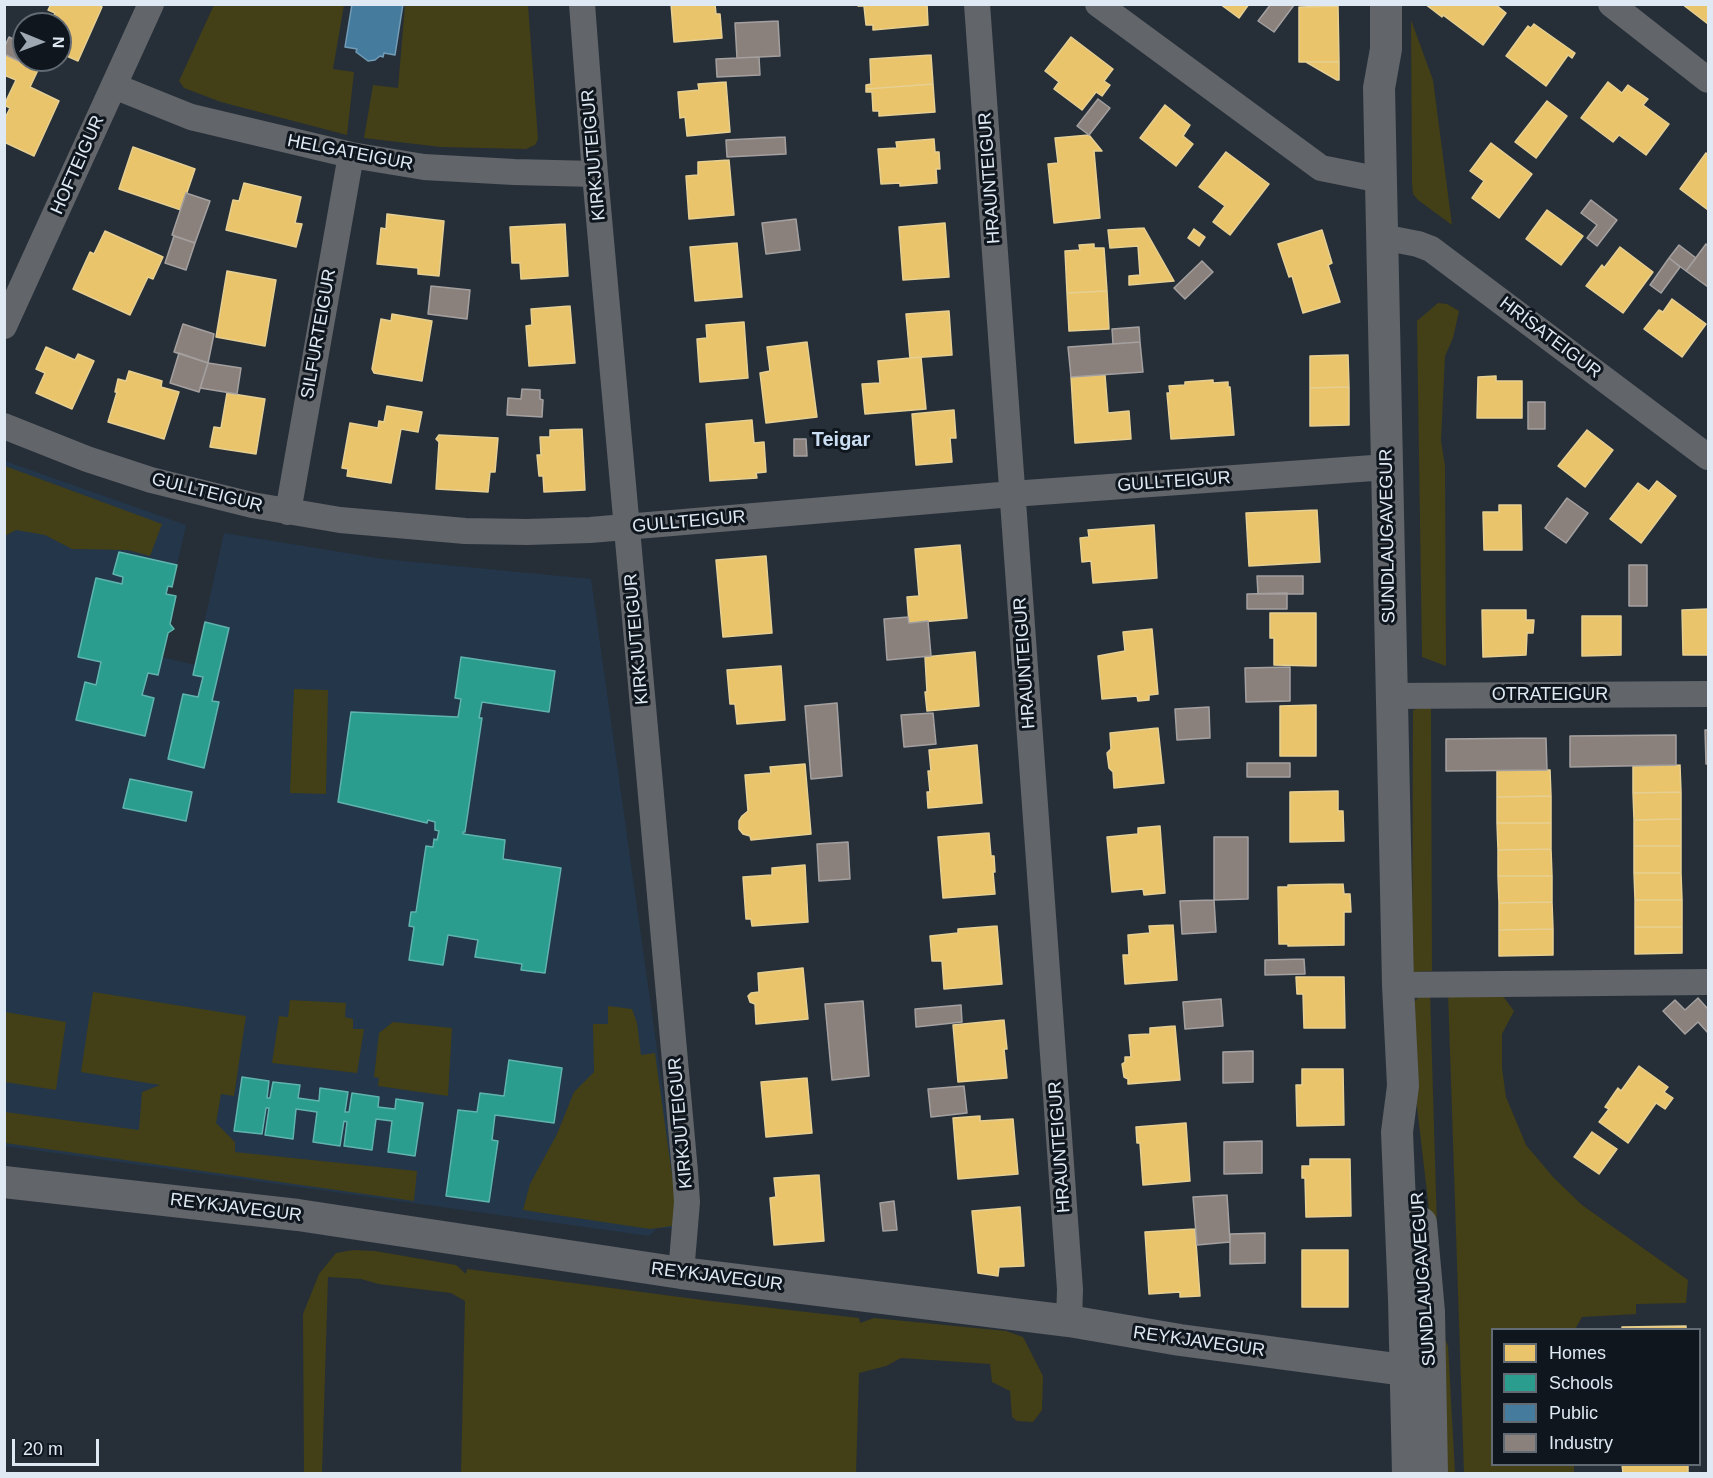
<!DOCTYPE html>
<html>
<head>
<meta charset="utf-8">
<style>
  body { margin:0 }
  #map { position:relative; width:1713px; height:1478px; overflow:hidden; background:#262f38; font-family:Helvetica,sans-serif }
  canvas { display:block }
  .frame { position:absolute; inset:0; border:6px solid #dfe9f4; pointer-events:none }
  .legend { position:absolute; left:1491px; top:1328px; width:210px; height:138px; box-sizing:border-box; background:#0f161d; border:2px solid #626a73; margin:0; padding:8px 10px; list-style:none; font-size:18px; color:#dfe9f4 }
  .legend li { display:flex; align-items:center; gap:12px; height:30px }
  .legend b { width:30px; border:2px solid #626a73 }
  .north { position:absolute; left:12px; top:12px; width:60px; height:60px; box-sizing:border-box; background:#0f161d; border:2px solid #626a73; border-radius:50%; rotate:91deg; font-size:16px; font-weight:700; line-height:24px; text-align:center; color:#dfe9f4 }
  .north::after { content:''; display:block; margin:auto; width:21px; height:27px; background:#9ea8b2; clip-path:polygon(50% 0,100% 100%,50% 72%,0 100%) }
  .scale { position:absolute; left:12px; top:1439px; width:87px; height:27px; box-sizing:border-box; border:3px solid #dfe9f4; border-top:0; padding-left:8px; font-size:18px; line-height:21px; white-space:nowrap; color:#dfe9f4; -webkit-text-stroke:4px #0f161d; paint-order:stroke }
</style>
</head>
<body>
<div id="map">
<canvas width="1713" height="1478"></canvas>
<div class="frame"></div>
<ul class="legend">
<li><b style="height:16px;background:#e9c46a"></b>Homes</li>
<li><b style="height:16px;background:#2a9d8f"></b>Schools</li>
<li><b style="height:16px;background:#457b9d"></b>Public</li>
<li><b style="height:16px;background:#8a817c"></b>Industry</li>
</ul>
<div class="north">N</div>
<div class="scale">20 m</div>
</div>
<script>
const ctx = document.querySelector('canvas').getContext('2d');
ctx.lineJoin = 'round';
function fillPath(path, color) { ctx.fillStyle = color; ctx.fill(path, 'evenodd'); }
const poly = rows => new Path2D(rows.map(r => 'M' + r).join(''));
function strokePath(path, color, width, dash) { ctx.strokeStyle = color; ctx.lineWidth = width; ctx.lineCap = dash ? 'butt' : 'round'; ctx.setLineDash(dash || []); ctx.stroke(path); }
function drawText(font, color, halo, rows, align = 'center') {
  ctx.font = font + ' Helvetica,sans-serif'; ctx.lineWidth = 6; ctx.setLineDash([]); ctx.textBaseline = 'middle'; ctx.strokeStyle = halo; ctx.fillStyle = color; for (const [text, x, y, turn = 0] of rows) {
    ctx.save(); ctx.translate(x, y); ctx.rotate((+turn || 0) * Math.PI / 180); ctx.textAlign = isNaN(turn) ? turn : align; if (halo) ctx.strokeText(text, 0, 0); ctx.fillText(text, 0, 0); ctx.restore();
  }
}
fillPath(poly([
  [5,461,186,525,172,587,168,586,166,594,176,596,170,623,174,629,168,633,162,657,195,665,224,533,383,559,591,579,682,1228,657,1228,649,1236,5,1146]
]), '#23364a');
fillPath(poly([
  [214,5,344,5,333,69,354,72,347,135,221,102,184,88,179,81],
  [405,5,528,5,538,139,535,145,526,149,441,147,364,138,373,85,398,88],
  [1411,20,1433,80,1452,225,1418,200,1413,194,1412,183],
  [1438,303,1447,304,1459,311,1453,338,1445,356,1441,441,1445,466,1446,666,1422,657,1417,321],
  [5,466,162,524,150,556,128,550,72,549,45,535,16,530,5,536],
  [294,689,328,690,326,794,290,793],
  [1431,706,1432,971,1412,972,1413,710],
  [1496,987,1514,1011,1502,1034,1502,1068,1506,1097,1526,1145,1553,1177,1582,1205,1688,1280,1686,1303,1636,1304,1636,1314,1582,1317,1575,1329,1492,1330,1492,1464,1574,1465,1574,1473,1464,1473,1448,992],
  [93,992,246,1016,234,1096,221,1094,216,1123,235,1142,235,1152,417,1171,414,1201,5,1143,5,1112,139,1130,142,1092,160,1085,81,1072],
  [1430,992,1439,1295,1417,1107,1414,1002,1422,994],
  [290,1000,346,1003,345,1017,353,1019,353,1029,364,1029,357,1073,272,1063,279,1016,288,1017],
  [608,1006,632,1009,637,1023,641,1055,655,1053,679,1225,650,1229,523,1210,530,1184,557,1134,574,1092,594,1072,593,1024,608,1024],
  [5,1012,66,1022,56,1090,5,1082],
  [393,1022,452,1028,448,1096,378,1086,379,1078,374,1077,379,1033],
  [353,1250,375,1251,456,1265,466,1274,467,1269,710,1301,859,1318,860,1323,874,1318,1006,1331,1023,1337,1043,1376,1042,1410,1033,1422,1017,1421,1012,1417,1010,1391,992,1382,990,1364,901,1358,886,1366,859,1373,856,1473,461,1473,465,1301,451,1293,378,1284,361,1279,328,1277,322,1473,304,1473,303,1314,319,1274,336,1253],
  [1437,1321,1448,1346,1455,1473,1446,1473]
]), '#433f17');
const homes = poly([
  [51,4,95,4,102,7,78,61,60,53,60,24,50,24,55,13,48,10,51,4],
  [671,4,715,4,716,14,720,14,722,38,674,42,671,4],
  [858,4,927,4,928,25,873,30,873,25,866,25,864,6,858,6,858,4],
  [1220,4,1249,4,1239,18,1220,4],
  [1425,4,1495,4,1506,13,1483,45,1443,15,1442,17,1425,4],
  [1682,4,1708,4,1708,24,1682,4],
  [1338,6,1339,62,1299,62,1299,7,1338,6],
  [1534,24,1575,53,1572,58,1568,55,1546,86,1506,56,1528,26,1531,28,1534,24],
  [1071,37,1113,69,1104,81,1110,85,1102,96,1096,92,1082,110,1054,89,1059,82,1045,71,1071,37],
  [4,54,38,70,30,87,59,101,34,156,4,142,4,120,10,108,4,105,16,80,4,75,4,54],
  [931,55,933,84,866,89,866,85,871,84,870,59,931,55],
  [1306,62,1339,62,1339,80,1337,80,1306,62],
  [726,82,730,132,687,136,685,117,680,118,678,92,699,90,698,84,726,82],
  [1608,82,1622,93,1628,85,1648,99,1643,105,1669,124,1646,155,1619,135,1613,142,1581,118,1608,82],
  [933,84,935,112,879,116,879,111,873,111,872,92,866,92,866,89,933,84],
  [1547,101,1567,116,1536,158,1515,142,1547,101],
  [1165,105,1190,125,1183,136,1193,144,1176,166,1140,138,1165,105],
  [1089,135,1102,151,1094,151,1100,218,1054,223,1048,164,1058,163,1055,138,1089,135],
  [934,139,935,152,939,152,940,169,936,169,937,183,900,186,900,183,881,184,878,149,897,148,896,142,934,139],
  [1491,143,1532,174,1499,218,1472,198,1484,181,1470,171,1491,143],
  [133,147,195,169,181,210,119,189,133,147],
  [1226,152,1269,184,1230,235,1213,222,1225,206,1199,187,1226,152],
  [1706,153,1708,155,1708,210,1680,189,1706,153],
  [729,160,734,215,689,219,686,176,698,175,698,162,729,160],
  [244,183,301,197,295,223,302,224,296,247,226,230,233,200,239,201,244,183],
  [1547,210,1583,236,1561,265,1526,239,1547,210],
  [387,214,444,221,439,276,418,274,418,268,377,264,381,228,386,229,387,214],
  [945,223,949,277,903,280,899,227,945,223],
  [565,224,568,276,521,279,520,263,512,263,510,227,565,224],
  [1144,228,1174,281,1129,285,1129,276,1140,275,1138,246,1110,248,1108,230,1144,228],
  [1194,229,1205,237,1199,246,1188,238,1194,229],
  [1322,230,1332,263,1328,265,1340,302,1303,313,1292,276,1289,277,1278,244,1322,230],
  [105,231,163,257,153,279,148,277,130,315,73,289,90,252,94,254,105,231],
  [737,243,742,297,695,301,690,247,737,243],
  [1094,244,1094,248,1104,248,1107,291,1067,293,1065,251,1080,250,1079,245,1094,244],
  [1620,247,1653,272,1623,313,1586,286,1602,265,1604,268,1620,247],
  [227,271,276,280,265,346,216,337,227,271],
  [1107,291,1109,329,1069,331,1067,293,1107,291],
  [1672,299,1706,324,1682,357,1644,329,1659,310,1663,312,1672,299],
  [570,306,575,363,529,366,526,326,532,325,531,309,570,306],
  [949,311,952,355,910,358,906,314,949,311],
  [392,314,432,321,422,381,374,373,372,369,381,319,391,321,392,314],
  [744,322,748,378,700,382,697,339,707,338,706,325,744,322],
  [807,342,817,417,766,423,760,373,770,371,767,347,807,342],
  [46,347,75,360,78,354,94,361,72,409,36,393,45,373,36,369,46,347],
  [1348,355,1349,387,1310,388,1310,356,1348,355],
  [921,357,926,409,865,414,862,384,880,383,878,361,921,357],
  [129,371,162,381,161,387,179,392,164,439,108,422,117,392,115,392,118,379,126,381,129,371],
  [1105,375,1108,413,1129,411,1131,439,1075,443,1071,377,1105,375],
  [1496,376,1496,381,1522,381,1522,418,1477,418,1478,377,1496,376],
  [1213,380,1213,383,1228,382,1228,387,1230,387,1234,435,1171,439,1167,393,1170,393,1169,386,1185,385,1185,382,1213,380],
  [1349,387,1349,425,1310,426,1310,388,1349,387],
  [227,393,265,399,256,454,210,447,214,427,221,428,227,393],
  [387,406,422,412,418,432,401,429,391,483,347,476,348,469,342,468,350,423,378,428,379,421,384,422,387,406],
  [954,410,956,438,950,438,952,462,916,465,912,414,954,410],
  [752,420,754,443,764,442,766,472,756,473,757,478,710,481,706,424,752,420],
  [582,429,585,490,544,492,543,476,539,476,537,455,541,455,540,437,550,437,550,430,582,429],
  [1587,430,1613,450,1585,487,1558,466,1587,430],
  [439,435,498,438,495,472,490,472,488,492,436,489,439,442,436,439,439,435],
  [1657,481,1676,496,1641,543,1610,519,1638,483,1649,491,1657,481],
  [1499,505,1521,505,1522,550,1484,550,1483,512,1499,512,1499,505],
  [1317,510,1320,562,1249,566,1246,513,1317,510],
  [1154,525,1157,578,1093,583,1091,561,1082,562,1080,538,1089,537,1088,530,1154,525],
  [960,545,967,618,909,623,907,597,919,596,915,549,960,545],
  [766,556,772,633,723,637,716,560,766,556],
  [1708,609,1708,655,1683,655,1682,610,1708,609],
  [1482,610,1526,610,1526,620,1534,620,1533,633,1527,633,1526,655,1483,657,1482,610],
  [1270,613,1316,613,1316,666,1274,665,1274,638,1270,638,1270,613],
  [1582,616,1621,616,1621,655,1582,656,1582,616],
  [1152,629,1158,694,1149,695,1149,700,1138,701,1137,696,1102,699,1098,656,1125,651,1123,632,1152,629],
  [975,652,979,706,927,711,925,692,927,692,925,657,975,652],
  [781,666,785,720,737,724,735,704,730,704,727,670,781,666],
  [1316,705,1316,756,1280,756,1280,706,1316,705],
  [1158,728,1164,783,1114,788,1113,772,1109,768,1107,753,1111,749,1110,733,1158,728],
  [977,745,982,803,928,808,927,792,930,792,928,771,931,771,929,750,977,745],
  [805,764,811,834,751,840,750,836,743,834,739,829,739,821,742,816,748,811,745,775,771,773,770,767,805,764],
  [1680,765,1681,792,1633,793,1633,766,1680,765],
  [1497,770,1550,770,1551,796,1497,797,1497,770],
  [1338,791,1338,811,1343,811,1344,841,1290,842,1290,792,1338,791],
  [1681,792,1681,819,1634,820,1633,793,1681,792],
  [1551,796,1551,823,1497,823,1497,797,1551,796],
  [1681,819,1681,846,1634,846,1634,820,1681,819],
  [1497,823,1551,823,1551,849,1498,850,1497,823],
  [1160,826,1165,893,1144,895,1143,889,1112,892,1107,837,1138,834,1138,828,1160,826],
  [989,833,991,856,994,856,995,872,993,872,995,894,943,898,938,837,989,833],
  [1634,846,1681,846,1681,873,1634,873,1634,846],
  [1551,849,1552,876,1498,876,1498,850,1551,849],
  [805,865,808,922,752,926,751,919,746,919,743,877,772,875,772,868,805,865],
  [1634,873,1681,873,1682,900,1635,900,1634,873],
  [1498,876,1552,876,1552,902,1499,903,1498,876],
  [1343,884,1344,894,1350,894,1351,912,1344,912,1344,945,1288,946,1288,944,1279,944,1278,887,1288,887,1288,885,1343,884],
  [1635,900,1682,900,1682,927,1635,927,1635,900],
  [1552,902,1553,929,1499,930,1499,903,1552,902],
  [1173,925,1177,980,1125,984,1123,955,1129,955,1128,935,1150,933,1149,926,1173,925],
  [997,926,1002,984,944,989,942,961,932,961,930,936,958,933,958,929,997,926],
  [1635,927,1682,927,1682,953,1635,954,1635,927],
  [1553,929,1553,955,1499,956,1499,930,1553,929],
  [803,968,808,1019,756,1024,755,1004,750,1002,748,996,751,993,759,992,758,973,803,968],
  [1296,977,1344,977,1345,1028,1304,1028,1303,994,1297,994,1296,977],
  [1004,1020,1007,1049,1004,1049,1007,1078,958,1082,953,1025,1004,1020],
  [1175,1026,1180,1080,1128,1084,1128,1079,1124,1077,1122,1064,1125,1062,1125,1057,1131,1057,1129,1035,1150,1034,1150,1028,1175,1026],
  [1639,1066,1668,1087,1664,1092,1673,1098,1665,1109,1656,1103,1628,1143,1599,1122,1609,1109,1605,1107,1618,1088,1621,1091,1639,1066],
  [1302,1069,1343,1069,1344,1125,1297,1126,1296,1085,1302,1085,1302,1069],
  [807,1078,812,1133,766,1137,761,1082,807,1078],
  [980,1116,980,1121,1013,1119,1018,1174,958,1179,953,1118,980,1116],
  [1186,1123,1190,1181,1143,1185,1140,1143,1137,1143,1136,1127,1186,1123],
  [1592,1132,1617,1149,1599,1174,1574,1157,1592,1132],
  [1310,1159,1350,1159,1351,1216,1306,1217,1305,1178,1302,1178,1302,1166,1310,1166,1310,1159],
  [819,1175,824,1241,774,1245,770,1198,776,1197,774,1178,819,1175],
  [1020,1207,1024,1266,999,1267,998,1276,978,1273,972,1211,1020,1207],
  [1195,1229,1200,1296,1180,1297,1180,1292,1149,1294,1145,1232,1195,1229],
  [1302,1250,1348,1250,1348,1307,1302,1307,1302,1250],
  [1686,1326,1686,1330,1622,1330,1622,1327,1686,1326],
  [1622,1464,1688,1464,1688,1474,1623,1474,1622,1464]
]);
fillPath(homes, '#e9c46a');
strokePath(homes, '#e6cf93', 1.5);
const schools = poly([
  [119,552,177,565,172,587,168,586,166,594,176,596,170,624,174,629,168,633,158,675,148,673,142,695,154,698,145,736,76,720,85,682,96,685,101,662,78,657,96,578,122,584,123,577,113,574,119,552],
  [205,622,229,628,212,701,219,702,204,768,168,759,183,694,198,697,203,677,193,675,205,622],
  [461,657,555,671,549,712,482,702,479,718,482,718,465,832,463,832,463,834,505,840,503,859,561,868,545,973,521,970,522,964,475,957,478,940,448,935,443,965,409,960,414,927,409,926,411,912,416,912,426,846,433,847,434,839,437,840,439,831,435,830,435,822,428,820,427,823,338,802,351,712,458,717,461,699,455,698,461,657],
  [130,779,192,792,186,821,123,808,130,779],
  [509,1060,562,1068,554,1123,495,1115,492,1140,498,1141,489,1202,446,1196,458,1110,477,1112,480,1093,504,1096,509,1060],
  [242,1077,269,1081,267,1098,270,1098,273,1082,300,1085,298,1098,319,1101,320,1088,348,1092,345,1112,349,1112,352,1093,379,1097,378,1107,395,1109,396,1099,423,1103,415,1156,388,1152,392,1121,376,1119,372,1150,344,1146,347,1122,344,1121,340,1146,313,1142,317,1112,296,1109,293,1139,265,1135,269,1108,266,1108,262,1134,234,1131,242,1077]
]);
fillPath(schools, '#2a9d8f');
strokePath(schools, '#60b4ad', 1.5);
const public = poly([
  [352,4,403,4,395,55,384,53,383,57,380,56,375,60,368,61,356,52,357,49,345,47,352,4]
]);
fillPath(public, '#457b9d');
strokePath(public, '#739cb7', 1.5);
const industry = poly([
  [1271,4,1294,5,1274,32,1258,21,1271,4],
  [778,21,780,56,737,58,735,23,778,21],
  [9,37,24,44,24,60,43,60,38,70,4,54,4,48,9,37],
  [759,57,760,75,717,77,716,59,759,57],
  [1098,99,1110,108,1089,135,1077,126,1098,99],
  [785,137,786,154,727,157,726,140,785,137],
  [186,193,210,201,195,243,172,235,186,193],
  [1591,200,1617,220,1597,246,1587,238,1597,225,1581,213,1591,200],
  [796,219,800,250,766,254,762,223,796,219],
  [174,236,195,243,186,270,165,263,174,236],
  [1706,244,1708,246,1708,287,1686,271,1706,244],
  [1679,245,1696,258,1686,271,1669,258,1679,245],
  [1669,258,1680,267,1661,293,1650,285,1669,258],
  [1202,261,1213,272,1185,299,1174,288,1202,261],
  [431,286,470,290,467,319,428,314,431,286],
  [183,324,214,334,208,363,174,352,183,324],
  [1139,327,1140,342,1113,344,1112,329,1139,327],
  [1140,342,1143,372,1071,377,1068,347,1140,342],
  [179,353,208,363,199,392,170,383,179,353],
  [208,363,241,368,237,394,200,388,208,363],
  [522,389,540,390,540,399,543,400,542,417,507,415,508,398,521,399,522,389],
  [1528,402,1545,402,1545,429,1528,429,1528,402],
  [794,439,806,439,807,456,794,456,794,439],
  [1567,498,1588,513,1566,543,1545,528,1567,498],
  [1629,565,1647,565,1647,606,1629,606,1629,565],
  [1257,576,1303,576,1303,594,1258,594,1257,576],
  [1287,593,1287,609,1247,609,1247,594,1287,593],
  [908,617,909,623,928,621,931,656,887,660,884,619,908,617],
  [1290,667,1290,701,1246,702,1245,668,1290,667],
  [837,703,842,776,811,779,805,706,837,703],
  [1209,707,1210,738,1177,740,1175,709,1209,707],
  [933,713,936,744,904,747,901,715,933,713],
  [1705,730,1708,730,1708,764,1706,764,1705,730],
  [1676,735,1676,765,1570,767,1570,736,1676,735],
  [1546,738,1547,770,1446,771,1446,739,1546,738],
  [1247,763,1290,763,1290,777,1247,777,1247,763],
  [1214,837,1248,837,1248,899,1214,900,1214,837],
  [848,842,850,879,819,881,817,844,848,842],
  [1214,900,1216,932,1182,934,1180,901,1214,900],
  [1304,959,1305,974,1265,975,1265,960,1304,959],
  [1698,998,1707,1008,1708,1006,1708,1033,1698,1022,1685,1034,1663,1011,1675,1000,1685,1010,1698,998],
  [1221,999,1223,1026,1185,1029,1183,1002,1221,999],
  [863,1001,869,1076,832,1080,825,1004,863,1001],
  [961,1005,962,1022,916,1027,915,1009,961,1005],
  [1253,1051,1253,1082,1223,1083,1223,1052,1253,1051],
  [964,1086,967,1113,931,1117,928,1089,964,1086],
  [1262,1141,1262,1173,1224,1174,1224,1142,1262,1141],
  [1227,1195,1230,1242,1197,1245,1193,1197,1227,1195],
  [894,1201,897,1230,883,1231,880,1203,894,1201],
  [1265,1233,1265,1263,1230,1264,1230,1234,1265,1233]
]);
fillPath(industry, '#8a817c');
strokePath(industry, '#a4a0a0', 1.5);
strokePath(poly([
  [582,4,595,174,685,1172,687,1202,681,1273],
  [977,4,1070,1289,1069,1321],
  [1098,4,1321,168,1381,180],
  [1611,4,1708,80],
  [114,86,191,117,351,155,424,167,514,172,595,174],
  [1382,237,1418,244,1431,249,1708,457],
  [4,326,151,4],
  [4,426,87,459,151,480,252,505,340,520,465,531,527,532,590,530,1012,494,1387,467],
  [288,512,351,155],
  [1392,696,1708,694],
  [1398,985,1708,982]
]), '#62656a', 26);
strokePath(poly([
  [1386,4,1386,49,1379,88,1398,985,1403,1086,1397,1132,1404,1299,1408,1474],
  [4,1182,298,1215,681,1273,1069,1321,1180,1340,1404,1370,1430,1370],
  [1421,1223,1429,1312,1432,1474]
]), '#62656a', 32);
drawText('18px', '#dfe9f4', '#0f161d', [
  ["HELGATEIGUR",350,153,11],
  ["KIRKJUTEIGUR",594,155,-95],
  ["HOFTEIGUR",78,165,-66],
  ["HRAUNTEIGUR",990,178,-94],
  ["SILFURTEIGUR",319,334,-80],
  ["HRÍSATEIGUR",1550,338,37],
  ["GULLTEIGUR",1174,482,-4],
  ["GULLTEIGUR",207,493,14],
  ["GULLTEIGUR",689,522,-5],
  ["SUNDLAUGAVEGUR",1388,536,-91],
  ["KIRKJUTEIGUR",637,639,-95],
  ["HRAUNTEIGUR",1025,663,-94],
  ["OTRATEIGUR",1550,695],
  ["KIRKJUTEIGUR",681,1123,-95],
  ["HRAUNTEIGUR",1060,1147,-94],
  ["REYKJAVEGUR",236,1208,7],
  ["REYKJAVEGUR",717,1277,7],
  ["SUNDLAUGAVEGUR",1424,1279,-94],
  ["REYKJAVEGUR",1199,1342,8]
]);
drawText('bold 20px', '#cbdef4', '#0f161d', [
  ["Teigar",841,440]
]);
</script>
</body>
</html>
